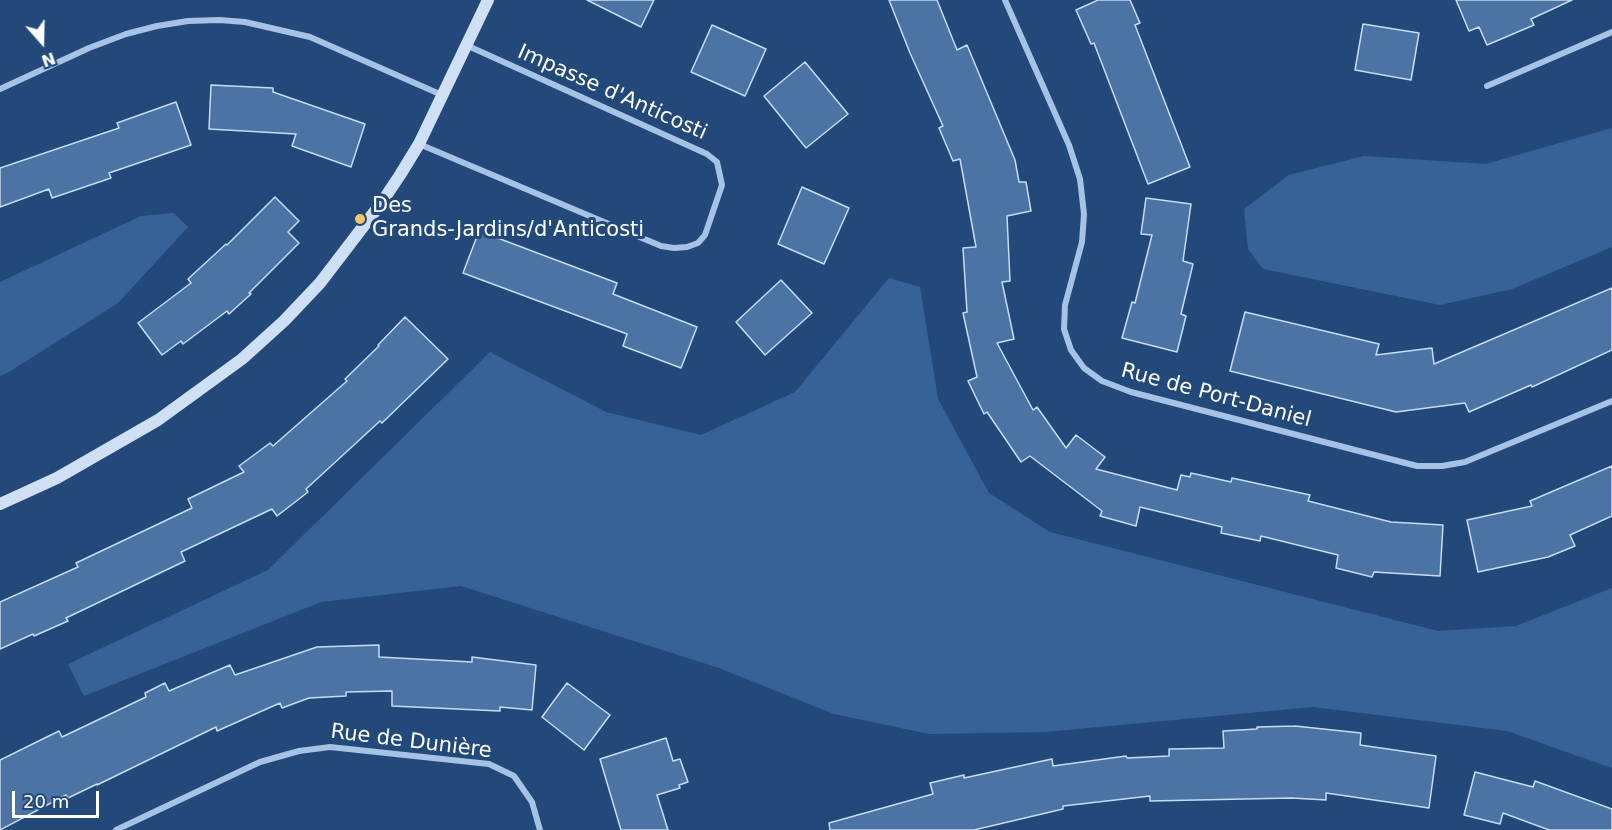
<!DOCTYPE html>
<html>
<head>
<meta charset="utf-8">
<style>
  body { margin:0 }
  #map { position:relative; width:1612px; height:830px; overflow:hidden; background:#23497a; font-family:"DejaVu Sans",sans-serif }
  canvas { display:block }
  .north { position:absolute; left:12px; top:12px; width:60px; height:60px; -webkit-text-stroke:4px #23497a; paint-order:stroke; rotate:160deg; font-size:16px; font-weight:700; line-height:24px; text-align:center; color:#fff }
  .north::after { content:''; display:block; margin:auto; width:21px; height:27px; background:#fff; clip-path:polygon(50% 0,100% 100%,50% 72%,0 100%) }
  .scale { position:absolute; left:12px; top:791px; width:87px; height:27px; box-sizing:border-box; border:3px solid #fff; border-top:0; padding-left:8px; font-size:18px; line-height:21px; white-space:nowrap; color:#fff; -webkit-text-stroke:4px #23497a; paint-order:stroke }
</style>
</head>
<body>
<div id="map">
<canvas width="1612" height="830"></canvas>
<div class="north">N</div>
<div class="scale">20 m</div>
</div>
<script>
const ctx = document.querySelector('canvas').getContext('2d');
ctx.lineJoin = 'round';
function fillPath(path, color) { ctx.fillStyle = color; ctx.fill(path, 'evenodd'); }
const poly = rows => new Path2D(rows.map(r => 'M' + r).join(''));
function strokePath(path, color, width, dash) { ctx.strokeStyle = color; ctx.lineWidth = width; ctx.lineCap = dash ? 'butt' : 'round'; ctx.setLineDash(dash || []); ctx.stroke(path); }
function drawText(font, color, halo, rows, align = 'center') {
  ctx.font = font + ' "DejaVu Sans",sans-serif'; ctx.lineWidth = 6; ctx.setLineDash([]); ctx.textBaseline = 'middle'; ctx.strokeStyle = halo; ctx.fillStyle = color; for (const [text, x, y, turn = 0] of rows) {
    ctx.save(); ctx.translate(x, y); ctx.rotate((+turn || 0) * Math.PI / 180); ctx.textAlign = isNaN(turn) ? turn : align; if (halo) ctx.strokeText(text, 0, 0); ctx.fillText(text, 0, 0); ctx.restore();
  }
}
fillPath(poly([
  [1612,128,1612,247,1512,289,1440,305,1263,269,1248,249,1244,209,1289,175,1364,156,1486,164],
  [174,213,188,227,118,303,9,372,0,376,0,282,141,216],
  [889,278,920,287,938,399,989,493,1050,532,1438,631,1516,626,1612,588,1612,768,1507,731,1313,707,1045,732,929,734,834,714,719,668,461,586,321,602,84,696,68,664,268,570,490,352,606,412,701,435,795,392]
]), '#376298');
const building = poly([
  [587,0,654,0,641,27,587,0],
  [889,0,937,0,957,50,967,45,1015,160,1019,182,1026,182,1031,211,1007,216,1010,281,1002,282,1014,339,997,343,1033,410,1037,407,1066,448,1076,435,1105,457,1096,469,1177,490,1181,475,1190,477,1191,473,1231,482,1232,478,1310,495,1308,501,1391,522,1443,525,1440,576,1374,572,1372,577,1336,568,1338,555,1261,536,1260,541,1221,533,1222,527,1140,507,1136,526,1100,516,1102,511,1030,456,1021,462,987,412,984,414,968,381,977,377,963,313,967,312,963,248,976,247,960,159,953,161,939,128,943,126,910,53,889,0],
  [1098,0,1130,0,1140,23,1135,25,1190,167,1148,184,1094,43,1091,44,1076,10,1098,0],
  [1456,0,1572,0,1531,19,1534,25,1487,45,1479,27,1469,31,1456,0],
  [1363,24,1419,33,1411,80,1355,70,1363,24],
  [712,25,766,49,745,96,691,72,712,25],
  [805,62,848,114,806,148,764,96,805,62],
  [211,85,273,88,273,92,365,124,351,167,292,146,296,134,209,129,211,85],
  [176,102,191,145,109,173,111,178,52,198,49,189,0,207,0,168,119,128,117,123,176,102],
  [802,187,849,208,824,264,778,244,802,187],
  [275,197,299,221,288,232,299,243,249,293,251,294,229,314,227,311,183,344,181,341,162,355,138,323,191,283,188,279,226,244,227,245,275,197],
  [1146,198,1191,204,1183,261,1193,264,1181,314,1186,316,1177,352,1122,338,1132,302,1135,303,1152,235,1141,234,1146,198],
  [479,231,617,283,613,294,697,327,681,368,623,346,627,334,463,273,479,231],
  [781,280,812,313,765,355,736,322,781,280],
  [1612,288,1612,350,1532,387,1531,385,1469,412,1465,403,1396,412,1230,371,1245,312,1379,344,1376,355,1432,348,1434,364,1612,288],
  [405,317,448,359,382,423,380,421,306,489,308,492,277,516,272,509,181,552,185,561,66,618,68,621,34,636,33,634,0,649,0,602,78,567,76,563,192,508,188,499,244,472,239,466,270,443,273,446,347,381,345,379,379,346,378,345,405,317],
  [1612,466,1612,516,1570,535,1575,546,1548,557,1478,572,1467,520,1532,506,1530,501,1612,466],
  [379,645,379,657,472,662,472,657,536,665,532,710,500,707,500,711,392,706,392,691,346,692,346,696,309,698,282,708,280,703,217,731,216,727,97,785,97,784,68,798,66,795,0,830,0,760,59,731,62,737,146,697,145,693,165,683,169,691,230,665,235,675,317,647,379,645],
  [567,683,610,715,584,750,542,717,567,683],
  [1295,726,1361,733,1360,745,1436,756,1429,808,1326,793,1326,800,1292,798,1150,801,1150,796,1063,806,1063,809,974,830,830,830,829,823,933,794,930,783,964,775,964,778,1052,759,1053,766,1126,756,1127,758,1169,756,1169,749,1224,748,1223,731,1257,729,1257,727,1295,726],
  [666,738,673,761,680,759,688,782,679,785,680,788,657,795,668,830,621,830,600,759,666,738],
  [1475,772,1533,787,1535,781,1612,809,1612,830,1549,830,1503,813,1500,824,1464,815,1475,772]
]);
fillPath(building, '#4b73a3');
strokePath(building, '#c9dcf4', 1.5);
strokePath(poly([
  [1005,0,1069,145,1080,179,1084,214,1082,242,1065,305,1064,329,1071,350,1084,368,1102,381,1131,392,1417,466,1442,466,1465,462,1612,401],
  [1487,86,1612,32],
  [0,89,89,48,126,34,157,26,188,21,219,20,245,22,310,37,442,95],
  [419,144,661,246,674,248,687,247,698,243,705,235,722,185,717,162,707,154,466,45],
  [116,830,260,762,299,751,330,747,489,764,514,776,532,802,540,830]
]), '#a6c2e5', 6);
strokePath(poly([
  [0,504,57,478,158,420,242,359,284,321,320,283,382,202,400,175,419,144,488,0]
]), '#cfdff4', 12);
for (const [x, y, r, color] of [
  [360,219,6,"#efc969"]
]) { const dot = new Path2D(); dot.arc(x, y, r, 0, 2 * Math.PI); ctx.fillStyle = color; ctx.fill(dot); strokePath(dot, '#23497a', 2); }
drawText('21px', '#fff', '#23497a', [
  ["Impasse d'Anticosti",612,93,24],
  ["Rue de Port-Daniel",1216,396,15],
  ["Rue de Dunière",411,742,7]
]);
drawText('21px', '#fff', '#23497a', [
  ["Des",372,207],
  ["Grands-Jardins/d'Anticosti",372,231]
], 'left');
</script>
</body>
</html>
